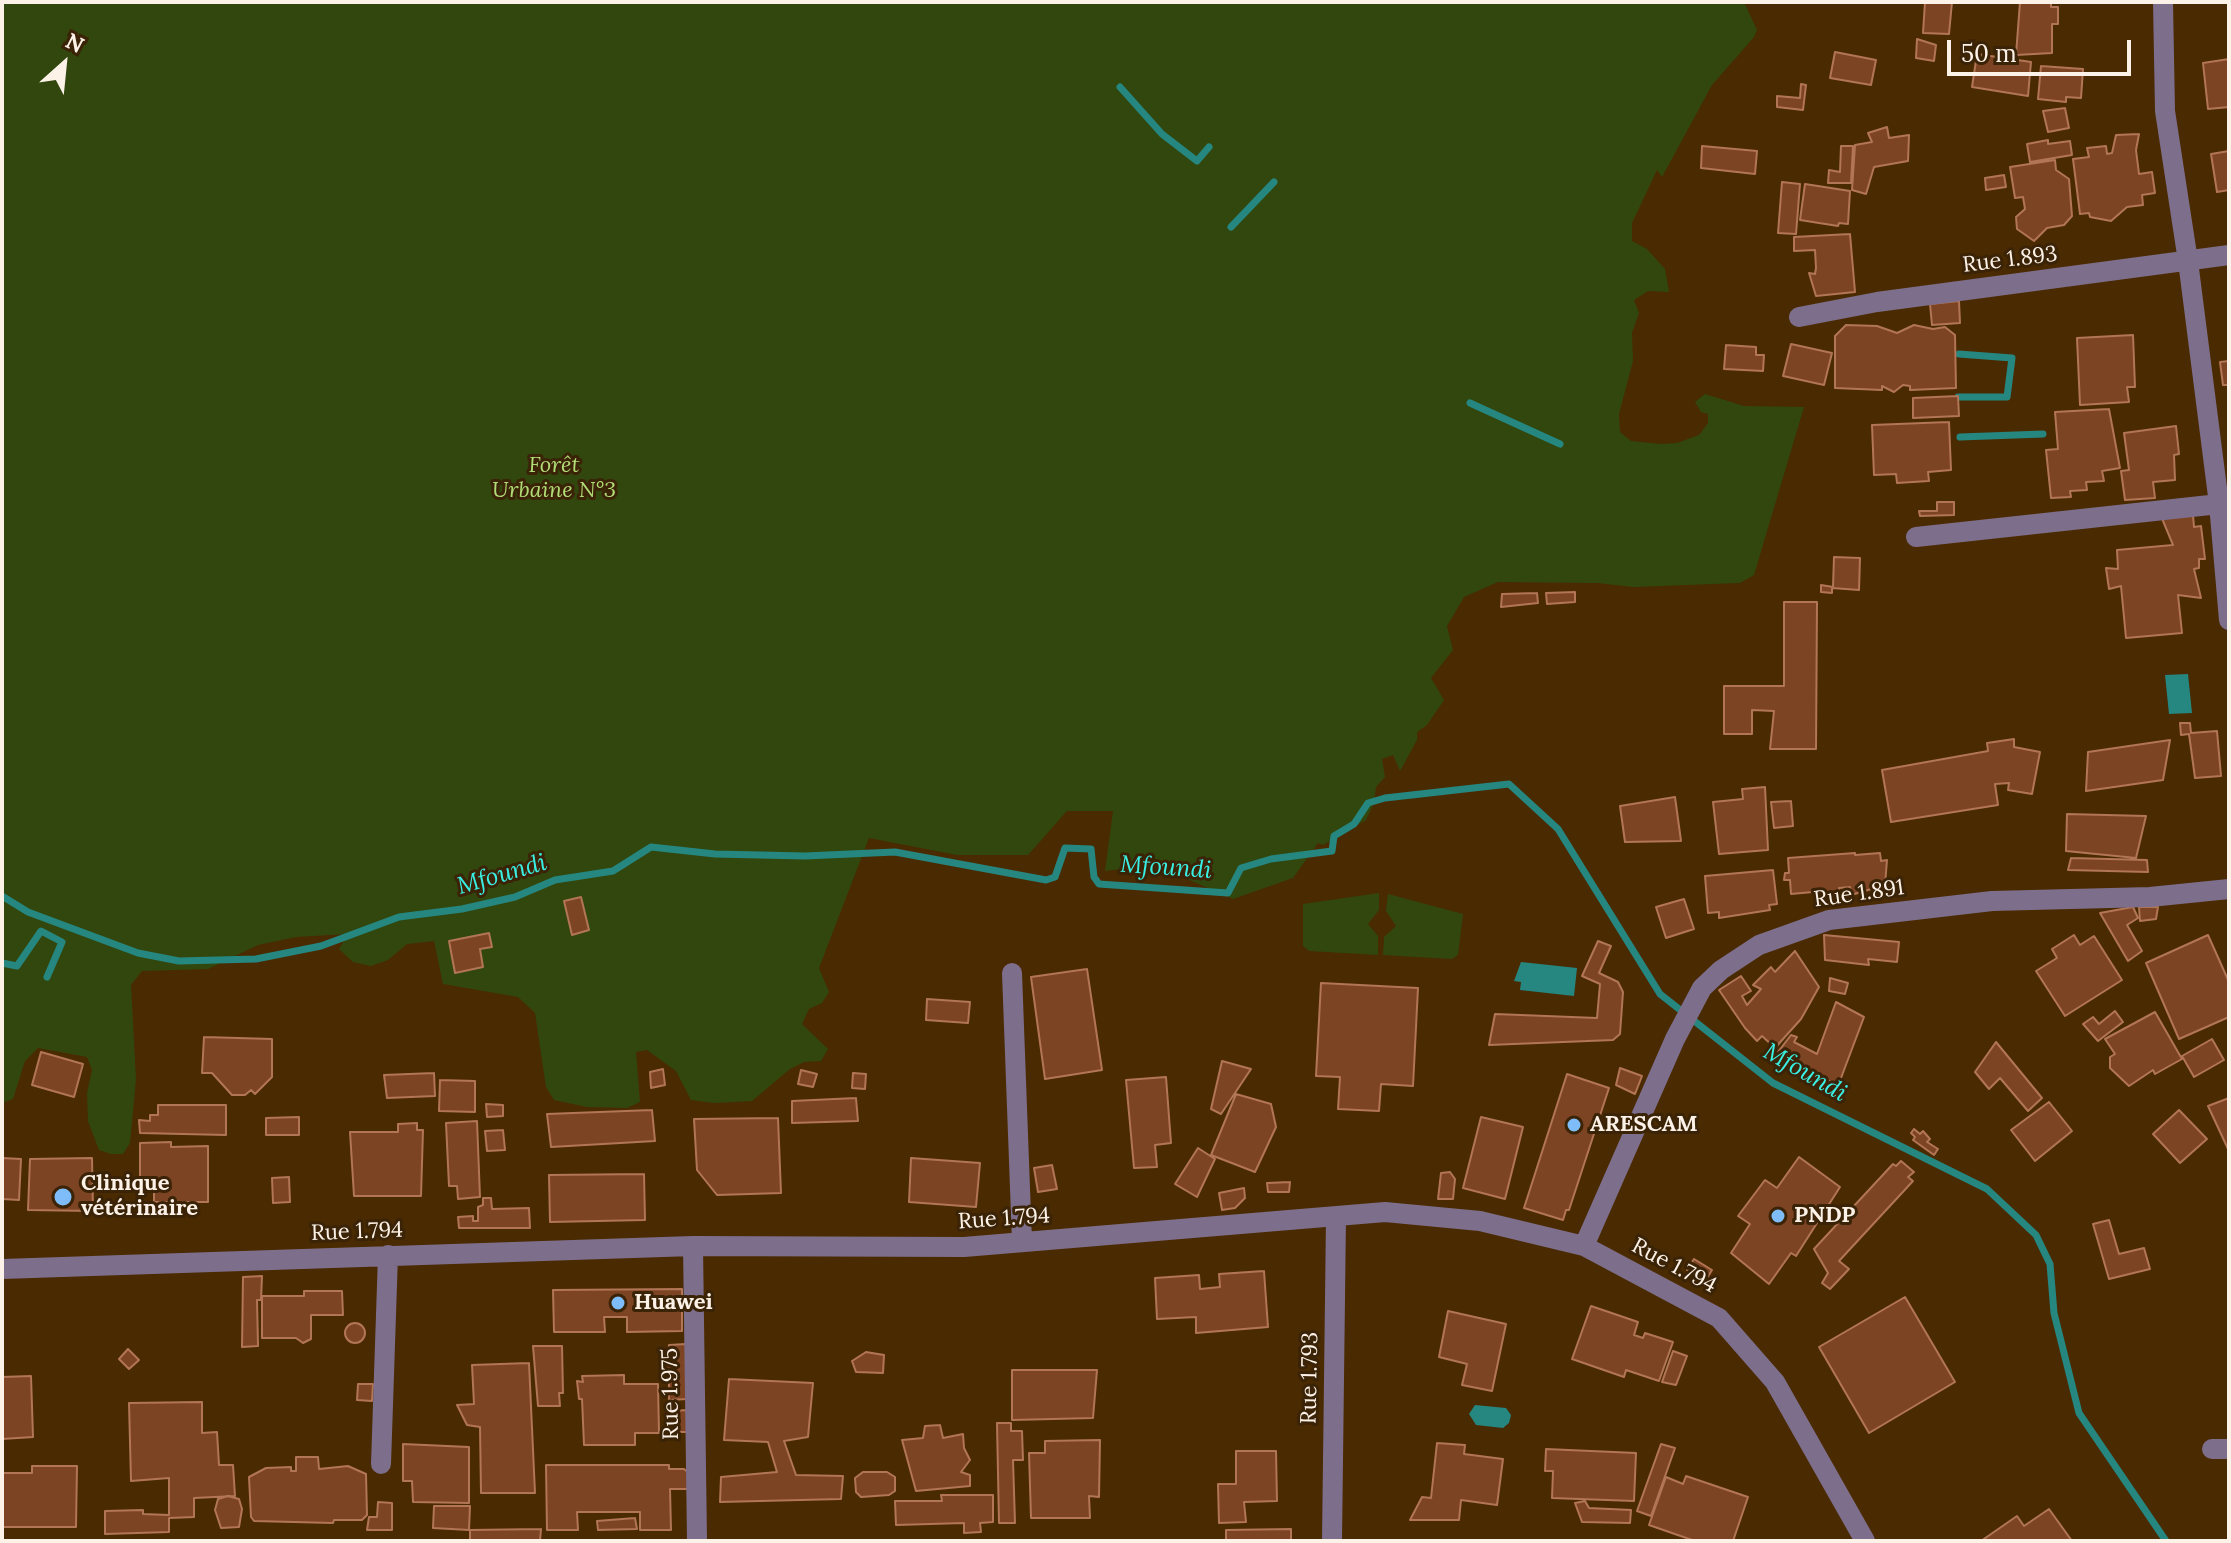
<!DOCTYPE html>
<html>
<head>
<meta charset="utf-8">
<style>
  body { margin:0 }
  #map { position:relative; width:2231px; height:1543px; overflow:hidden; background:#4a2a00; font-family:Lora,serif }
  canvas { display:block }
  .frame { position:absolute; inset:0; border:4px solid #fdf2e8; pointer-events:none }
  .north { position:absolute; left:24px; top:24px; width:80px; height:80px; -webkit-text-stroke:6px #3a2306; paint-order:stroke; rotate:27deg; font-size:22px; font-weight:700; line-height:32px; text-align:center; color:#fdf2e8 }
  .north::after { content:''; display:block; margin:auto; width:28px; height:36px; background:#fdf2e8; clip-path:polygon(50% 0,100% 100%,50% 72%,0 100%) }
  .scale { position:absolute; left:1947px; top:40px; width:184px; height:36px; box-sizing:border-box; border:4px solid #fdf2e8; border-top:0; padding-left:10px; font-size:24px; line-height:28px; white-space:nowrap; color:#fdf2e8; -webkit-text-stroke:6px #3a2306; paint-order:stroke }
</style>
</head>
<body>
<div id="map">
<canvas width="2231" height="1543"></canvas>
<div class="frame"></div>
<div class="north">N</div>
<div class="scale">50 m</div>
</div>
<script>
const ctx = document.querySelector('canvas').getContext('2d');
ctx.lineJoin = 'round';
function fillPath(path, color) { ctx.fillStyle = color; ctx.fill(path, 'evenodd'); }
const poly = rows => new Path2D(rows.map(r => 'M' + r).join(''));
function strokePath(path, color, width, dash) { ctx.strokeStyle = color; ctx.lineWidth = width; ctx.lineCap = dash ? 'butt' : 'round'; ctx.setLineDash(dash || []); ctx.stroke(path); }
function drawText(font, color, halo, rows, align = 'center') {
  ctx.font = font + ' Lora,serif'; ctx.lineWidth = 6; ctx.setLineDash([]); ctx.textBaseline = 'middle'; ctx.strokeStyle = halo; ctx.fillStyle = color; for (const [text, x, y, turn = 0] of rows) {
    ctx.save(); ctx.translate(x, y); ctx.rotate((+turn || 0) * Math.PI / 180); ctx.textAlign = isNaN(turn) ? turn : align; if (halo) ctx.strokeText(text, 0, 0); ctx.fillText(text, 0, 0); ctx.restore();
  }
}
fillPath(poly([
  [2,2,1744,2,1757,30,1754,37,1712,85,1662,177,1657,170,1632,223,1632,241,1647,249,1665,269,1669,292,1648,291,1634,300,1639,313,1632,333,1633,361,1619,414,1620,432,1631,441,1661,444,1677,443,1699,435,1708,423,1708,414,1701,412,1695,402,1705,394,1744,406,1804,407,1754,575,1740,583,1633,587,1597,583,1498,582,1464,597,1447,626,1453,650,1431,678,1444,700,1427,725,1417,732,1417,740,1400,771,1393,755,1382,759,1385,777,1376,787,1374,803,1366,820,1323,845,1318,843,1293,878,1233,899,1155,865,1105,871,1113,811,1067,811,1028,855,957,855,869,838,819,968,829,992,822,1003,809,1009,802,1024,828,1049,821,1061,804,1062,790,1069,752,1101,714,1103,691,1100,676,1071,647,1050,636,1052,640,1102,627,1108,587,1107,554,1100,546,1087,535,1013,518,997,443,984,434,941,407,944,388,960,371,966,353,962,339,949,348,934,296,937,258,945,208,969,142,971,131,985,136,1079,130,1143,123,1154,111,1154,99,1150,88,1121,87,1093,92,1070,87,1057,38,1048,25,1061,13,1099,2,1103],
  [1379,893,1379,910,1368,924,1378,936,1378,955,1309,951,1303,946,1303,904],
  [1388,894,1463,914,1458,955,1452,959,1383,955,1384,937,1396,926,1386,911]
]), '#32470e');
fillPath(poly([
  [2188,674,2192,713,2169,714,2165,675],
  [1521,962,1577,968,1574,996,1520,990,1521,982,1514,981],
  [1475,1405,1506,1408,1511,1415,1509,1423,1503,1428,1476,1425,1469,1414]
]), '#258780');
strokePath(poly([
  [1120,87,1162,134,1197,161,1209,147],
  [1231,227,1274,182],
  [1958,397,2007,397,2012,358,1959,354],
  [1470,403,1560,444],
  [1960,437,2043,434],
  [2,896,28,912,138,953,179,961,256,959,321,946,399,917,462,909,515,897,555,880,613,871,651,847,715,854,805,856,895,852,1046,880,1055,877,1065,848,1091,849,1094,877,1099,884,1228,893,1241,868,1271,859,1332,851,1334,836,1354,824,1368,803,1385,798,1509,784,1558,829,1660,994,1773,1083,1987,1189,2036,1235,2050,1264,2054,1313,2079,1413,2166,1541],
  [2,963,17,966,41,931,62,942,47,977]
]), '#258780', 7);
const building = poly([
  [1925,2,1952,2,1949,34,1923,33,1925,2],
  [2020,2,2051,2,2051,7,2058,7,2058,24,2052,24,2052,53,2016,55,2020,2],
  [1917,39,1936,45,1934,61,1916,58,1917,39],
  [1835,52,1876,60,1871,85,1830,78,1835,52],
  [1977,54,2031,62,2028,96,1972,87,1977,54],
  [2229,59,2229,107,2208,109,2203,63,2229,59],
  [2041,66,2083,69,2081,98,2066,97,2066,102,2038,99,2041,66],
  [1801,84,1806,85,1803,110,1777,107,1777,96,1800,98,1801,84],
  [2065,108,2069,128,2048,132,2043,111,2065,108],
  [1887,127,1889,138,1909,135,1908,161,1874,167,1866,194,1852,190,1855,145,1872,142,1868,133,1887,127],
  [2139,134,2136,150,2139,174,2152,172,2155,193,2142,195,2143,205,2127,207,2111,221,2090,217,2089,213,2080,214,2073,159,2089,157,2087,148,2106,146,2107,154,2112,153,2116,135,2139,134],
  [2048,140,2048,144,2070,141,2072,155,2030,162,2027,144,2048,140],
  [1702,146,1757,151,1755,174,1701,168,1702,146],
  [1841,146,1853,146,1851,183,1828,183,1829,170,1840,172,1841,146],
  [2229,151,2229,190,2217,192,2211,154,2229,151],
  [2055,160,2056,170,2069,179,2072,216,2064,225,2047,228,2034,241,2017,229,2016,217,2025,209,2023,197,2015,198,2010,167,2055,160],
  [2004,175,2006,187,1986,190,1985,178,2004,175],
  [1782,182,1800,184,1796,234,1778,233,1782,182],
  [1805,184,1850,191,1848,224,1839,223,1838,226,1800,220,1805,184],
  [1850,234,1855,292,1816,296,1809,273,1815,274,1816,268,1815,250,1794,251,1794,237,1850,234],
  [1959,301,1960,323,1932,325,1930,304,1959,301],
  [1846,325,1877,326,1897,333,1914,325,1933,329,1945,327,1955,335,1956,388,1910,390,1910,386,1903,385,1894,392,1882,386,1882,390,1835,388,1835,336,1846,325],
  [2133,335,2135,387,2127,387,2129,402,2080,405,2077,338,2133,335],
  [1791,344,1832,353,1824,385,1783,376,1791,344],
  [1726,345,1756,347,1756,355,1764,355,1763,371,1724,369,1726,345],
  [2229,361,2229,385,2223,385,2220,362,2229,361],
  [1958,396,1959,416,1913,418,1913,398,1958,396],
  [2109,409,2120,468,2102,471,2104,481,2086,482,2087,490,2070,491,2071,497,2051,498,2046,450,2058,449,2055,412,2109,409],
  [1949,422,1951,470,1928,472,1929,481,1897,483,1896,474,1874,475,1872,425,1949,422],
  [2176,426,2179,454,2174,455,2175,480,2153,482,2155,498,2125,500,2121,471,2129,470,2124,433,2176,426],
  [1937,502,1954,502,1954,515,1920,516,1919,511,1937,511,1937,502],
  [2193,515,2194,527,2201,526,2205,559,2199,559,2199,568,2194,569,2201,598,2178,595,2182,633,2126,638,2121,586,2109,589,2106,568,2118,569,2117,550,2173,545,2161,516,2193,515],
  [1834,557,1860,558,1859,590,1832,588,1832,593,1821,592,1821,585,1833,587,1834,557],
  [1575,592,1575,602,1547,604,1546,593,1575,592],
  [1537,593,1538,603,1501,607,1502,594,1537,593],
  [1784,602,1817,602,1816,749,1770,749,1774,711,1752,710,1752,734,1724,734,1724,686,1784,686,1784,602],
  [2180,723,2190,723,2191,733,2217,731,2221,776,2195,778,2189,734,2181,735,2180,723],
  [2014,739,2014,747,2040,752,2032,794,2008,790,2009,783,1995,784,1998,805,1891,822,1882,770,1988,751,1987,743,2014,739],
  [2170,740,2163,780,2086,791,2088,752,2170,740],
  [1765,787,1768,850,1719,854,1713,802,1743,799,1742,789,1765,787],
  [1675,797,1681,841,1625,842,1620,806,1675,797],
  [1791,801,1793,826,1774,828,1771,802,1791,801],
  [2067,814,2146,816,2136,858,2066,851,2067,814],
  [1855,853,1855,855,1880,853,1881,861,1887,860,1885,885,1851,895,1850,887,1839,888,1839,895,1825,896,1824,891,1791,894,1790,880,1784,880,1785,873,1789,873,1788,858,1855,853],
  [2071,858,2147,860,2148,872,2068,870,2071,858],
  [1773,870,1777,904,1769,905,1770,910,1719,918,1719,912,1708,913,1705,876,1773,870],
  [581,897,589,930,572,935,564,901,581,897],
  [1684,899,1694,929,1666,938,1656,907,1684,899],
  [2133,907,2138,918,2127,925,2142,951,2128,961,2100,913,2133,907],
  [2139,907,2158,907,2156,919,2140,921,2139,907],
  [489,933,492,947,480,949,483,967,455,973,449,941,489,933],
  [1824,935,1899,942,1897,962,1868,959,1869,965,1825,960,1824,935],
  [2074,935,2080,945,2094,936,2122,980,2065,1016,2036,971,2057,958,2052,949,2074,935],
  [2208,935,2229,982,2229,1017,2179,1039,2146,963,2208,935],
  [1598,941,1611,946,1599,973,1618,982,1623,992,1620,1034,1613,1040,1489,1045,1495,1014,1597,1018,1600,984,1582,976,1598,941],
  [1795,951,1819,987,1801,1019,1775,1048,1762,1036,1757,1041,1745,1028,1719,990,1741,976,1751,991,1742,996,1747,1005,1761,989,1753,985,1771,967,1775,972,1795,951],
  [1087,969,1102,1070,1045,1079,1031,977,1087,969],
  [1830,978,1848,983,1845,994,1829,991,1830,978],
  [1321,983,1418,988,1413,1086,1381,1084,1379,1111,1338,1109,1340,1077,1316,1076,1321,983],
  [927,999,970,1002,968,1023,926,1020,927,999],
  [1836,1002,1864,1017,1838,1086,1778,1052,1791,1035,1797,1037,1794,1042,1817,1054,1836,1002],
  [2115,1011,2123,1022,2098,1041,2083,1024,2093,1017,2099,1024,2115,1011],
  [2155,1012,2182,1059,2155,1074,2153,1070,2129,1086,2110,1068,2110,1057,2115,1054,2105,1039,2155,1012],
  [204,1037,272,1039,272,1077,255,1094,251,1090,245,1095,232,1095,212,1073,202,1073,204,1037],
  [2212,1039,2224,1060,2194,1077,2182,1056,2212,1039],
  [1996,1042,2042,1098,2028,1111,2000,1078,1989,1089,1975,1072,1996,1042],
  [41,1052,83,1064,74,1097,32,1085,41,1052],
  [1222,1061,1251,1069,1221,1114,1211,1109,1222,1061],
  [1620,1068,1642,1076,1635,1094,1616,1085,1620,1068],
  [663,1069,665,1085,651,1088,650,1072,663,1069],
  [801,1070,817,1074,813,1087,798,1084,801,1070],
  [434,1073,435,1096,387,1098,384,1075,434,1073],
  [853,1073,866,1074,865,1089,852,1088,853,1073],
  [1567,1074,1609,1088,1569,1210,1566,1210,1563,1220,1524,1208,1567,1074],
  [1166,1077,1171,1143,1155,1145,1157,1167,1134,1168,1126,1080,1166,1077],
  [440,1080,475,1081,475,1112,439,1111,440,1080],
  [1236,1094,1271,1104,1276,1127,1255,1172,1211,1155,1236,1094],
  [856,1098,858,1121,792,1123,792,1101,856,1098],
  [2229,1098,2229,1149,2228,1149,2208,1106,2229,1098],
  [2049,1102,2072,1131,2035,1161,2011,1130,2049,1102],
  [486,1104,503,1105,503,1116,487,1117,486,1104],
  [158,1105,226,1105,226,1135,140,1133,139,1120,150,1121,150,1115,158,1115,158,1105],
  [652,1110,655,1141,551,1147,547,1114,652,1110],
  [2179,1110,2207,1139,2180,1163,2153,1134,2179,1110],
  [299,1117,299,1135,266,1135,266,1118,299,1117],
  [1481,1117,1523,1127,1505,1199,1463,1188,1481,1117],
  [778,1118,781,1193,717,1195,697,1170,694,1119,778,1118],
  [477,1121,480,1197,458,1199,457,1186,449,1186,446,1123,477,1121],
  [417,1123,417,1130,423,1130,421,1196,354,1196,350,1132,398,1132,398,1124,417,1123],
  [1914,1129,1920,1134,1923,1131,1930,1139,1927,1142,1938,1149,1934,1155,1913,1140,1915,1137,1911,1133,1914,1129],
  [503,1130,505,1150,487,1151,485,1131,503,1130],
  [171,1142,171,1147,208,1146,208,1202,154,1202,154,1189,140,1189,140,1143,171,1142],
  [1198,1148,1215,1159,1197,1197,1175,1184,1198,1148],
  [1799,1157,1840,1187,1796,1256,1791,1253,1769,1284,1731,1253,1750,1224,1738,1216,1765,1180,1777,1188,1799,1157],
  [2,1158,21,1159,19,1200,2,1199,2,1158],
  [92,1158,93,1211,28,1210,30,1159,92,1158],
  [911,1158,980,1163,976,1207,909,1202,911,1158],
  [1901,1161,1914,1172,1908,1177,1913,1181,1839,1261,1849,1269,1830,1289,1822,1283,1828,1273,1814,1249,1893,1164,1896,1166,1901,1161],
  [1052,1165,1057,1189,1038,1192,1034,1168,1052,1165],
  [1450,1172,1455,1179,1453,1199,1438,1199,1441,1173,1450,1172],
  [644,1174,645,1220,550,1222,549,1175,644,1174],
  [289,1177,290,1202,273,1203,272,1178,289,1177],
  [1290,1182,1289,1192,1268,1192,1267,1183,1290,1182],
  [1244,1188,1245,1198,1235,1208,1222,1210,1219,1193,1244,1188],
  [483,1198,491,1198,492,1209,529,1208,530,1228,459,1228,458,1217,473,1216,473,1221,478,1221,478,1207,483,1205,483,1198],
  [2109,1220,2119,1254,2144,1248,2150,1269,2109,1279,2093,1224,2109,1220],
  [1694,1259,1712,1270,1704,1283,1687,1270,1694,1259],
  [1264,1271,1268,1327,1196,1333,1196,1317,1157,1319,1155,1278,1199,1275,1200,1289,1220,1287,1219,1274,1264,1271],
  [262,1276,261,1300,257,1300,258,1346,242,1347,243,1277,262,1276],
  [682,1289,682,1331,627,1332,627,1317,604,1317,605,1332,554,1332,553,1290,682,1289],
  [304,1291,342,1291,343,1315,311,1315,311,1339,303,1343,296,1338,262,1338,262,1296,304,1296,304,1291],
  [1905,1297,1955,1382,1869,1433,1819,1347,1905,1297],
  [1591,1306,1638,1322,1634,1335,1643,1338,1645,1333,1673,1342,1659,1381,1626,1370,1624,1377,1572,1359,1591,1306],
  [1448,1311,1506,1324,1492,1391,1462,1385,1467,1364,1439,1357,1448,1311],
  '345 1333a10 10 0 1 1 20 0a10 10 0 1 1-20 0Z',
  [686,1344,687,1399,669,1400,669,1369,664,1368,664,1355,668,1355,669,1345,686,1344],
  [533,1346,562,1346,563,1393,559,1393,560,1406,538,1406,533,1346],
  [128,1349,139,1360,129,1369,119,1359,128,1349],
  [1673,1351,1687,1356,1676,1385,1662,1382,1673,1351],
  [866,1352,884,1355,883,1373,856,1372,852,1361,866,1352],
  [529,1363,535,1493,481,1493,480,1427,467,1425,457,1405,474,1404,472,1365,529,1363],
  [1012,1370,1097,1370,1093,1418,1012,1420,1012,1370],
  [624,1375,624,1384,658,1384,659,1433,635,1433,635,1445,584,1445,582,1399,579,1399,577,1381,583,1382,582,1376,624,1375],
  [31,1376,33,1437,2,1439,2,1377,31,1376],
  [729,1379,813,1383,808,1437,784,1441,796,1475,843,1476,841,1499,720,1502,721,1477,777,1472,768,1442,724,1440,729,1379],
  [358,1384,373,1384,372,1401,357,1400,358,1384],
  [202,1402,202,1433,217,1432,219,1465,233,1465,235,1496,194,1498,194,1517,169,1518,169,1532,105,1534,105,1511,143,1510,143,1514,169,1515,169,1478,131,1481,129,1403,202,1402],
  [688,1410,687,1432,669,1432,668,1411,688,1410],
  [997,1423,1011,1423,1011,1431,1022,1431,1023,1460,1013,1460,1015,1523,999,1523,997,1423],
  [940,1425,943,1438,963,1434,964,1448,970,1460,961,1472,970,1475,970,1486,916,1491,902,1440,923,1438,925,1426,940,1425],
  [1100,1440,1099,1497,1089,1496,1090,1518,1031,1518,1029,1453,1045,1453,1045,1441,1100,1440],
  [1437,1443,1465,1445,1464,1454,1503,1459,1497,1505,1461,1500,1459,1520,1410,1520,1422,1497,1431,1498,1437,1443],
  [403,1444,469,1447,469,1503,413,1502,412,1481,403,1481,403,1444],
  [1661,1444,1675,1448,1651,1516,1637,1511,1661,1444],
  [1546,1449,1636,1453,1634,1501,1552,1498,1553,1471,1545,1471,1546,1449],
  [1236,1451,1276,1451,1277,1501,1244,1502,1246,1522,1219,1523,1218,1484,1236,1484,1236,1451],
  [296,1457,318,1457,319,1469,348,1466,366,1474,367,1515,362,1520,334,1520,333,1523,254,1521,251,1517,249,1477,266,1468,291,1467,291,1471,296,1471,296,1457],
  [546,1465,669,1465,669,1469,684,1469,689,1473,690,1489,670,1489,671,1530,640,1530,640,1512,577,1512,578,1530,547,1530,546,1465],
  [32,1466,77,1466,76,1527,2,1527,2,1473,32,1473,32,1466],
  [863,1472,887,1472,895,1477,895,1491,889,1495,861,1497,856,1492,855,1478,863,1472],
  [1686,1476,1748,1497,1733,1541,1695,1541,1649,1525,1666,1477,1683,1484,1686,1476],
  [941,1495,993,1495,993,1522,980,1523,981,1532,964,1533,964,1523,896,1525,895,1501,942,1501,941,1495],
  [228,1496,239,1499,242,1509,239,1527,221,1528,215,1510,218,1499,228,1496],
  [1585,1501,1589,1508,1631,1510,1630,1523,1582,1522,1575,1503,1585,1501],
  [378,1502,392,1503,392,1530,367,1530,369,1517,377,1517,378,1502],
  [434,1506,470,1506,469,1530,433,1528,434,1506],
  [2049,1509,2072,1541,1981,1541,2017,1516,2024,1526,2049,1509],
  [635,1518,637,1529,598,1530,597,1521,635,1518],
  [541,1529,540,1541,470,1541,470,1530,541,1529],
  [1291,1529,1291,1541,1226,1541,1226,1530,1291,1529]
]);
fillPath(building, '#7d4424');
strokePath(building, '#b27555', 2);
strokePath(poly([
  [2163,2,2165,111,2188,261,2219,504,2229,620],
  [1799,317,1877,302,2229,255],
  [1916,537,2219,504],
  [1012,973,1022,1242],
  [693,1246,697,1541],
  [1584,1246,1675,1039,1702,988,1721,970,1759,945,1829,920,1992,901,2150,897,2229,889],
  [2,1269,693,1246,964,1247,1385,1212,1480,1221,1584,1246,1719,1318,1775,1382,1865,1541],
  [2212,1449,2229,1449],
  [381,1464,388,1255],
  [1332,1541,1336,1217]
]), '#7d6e8c', 20);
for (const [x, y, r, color] of [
  [1574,1125,8,"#7ebdf9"],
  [63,1197,10,"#7ebdf9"],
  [1778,1216,8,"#7ebdf9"],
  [618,1303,8,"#7ebdf9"]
]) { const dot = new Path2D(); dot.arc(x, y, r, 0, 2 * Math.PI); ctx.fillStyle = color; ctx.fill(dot); strokePath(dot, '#3a2306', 3); }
drawText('22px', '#fdf2e8', '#3a2306', [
  ["Rue 1.893",2010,260,-7],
  ["Rue 1.891",1859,894,-8],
  ["Rue 1.794",1004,1219,-4],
  ["Rue 1.794",357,1232,-2],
  ["Rue 1.794",1674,1266,28],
  ["Rue 1.793",1310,1378,-89],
  ["Rue 1.975",671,1394,-91]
]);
drawText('italic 22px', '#b1dd76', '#3a2306', [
  ["Forêt",554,466],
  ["Urbaine N°3",554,491]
]);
drawText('bold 22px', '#fdf2e8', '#3a2306', [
  ["ARESCAM",1590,1125],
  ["Clinique",81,1184],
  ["vétérinaire",81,1209],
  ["PNDP",1794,1216],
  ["Huawei",634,1303]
], 'left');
drawText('italic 24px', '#39efe3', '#3a2306', [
  ["Mfoundi",1166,868,4],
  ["Mfoundi",502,875,-16],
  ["Mfoundi",1805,1073,30]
]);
</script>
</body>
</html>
